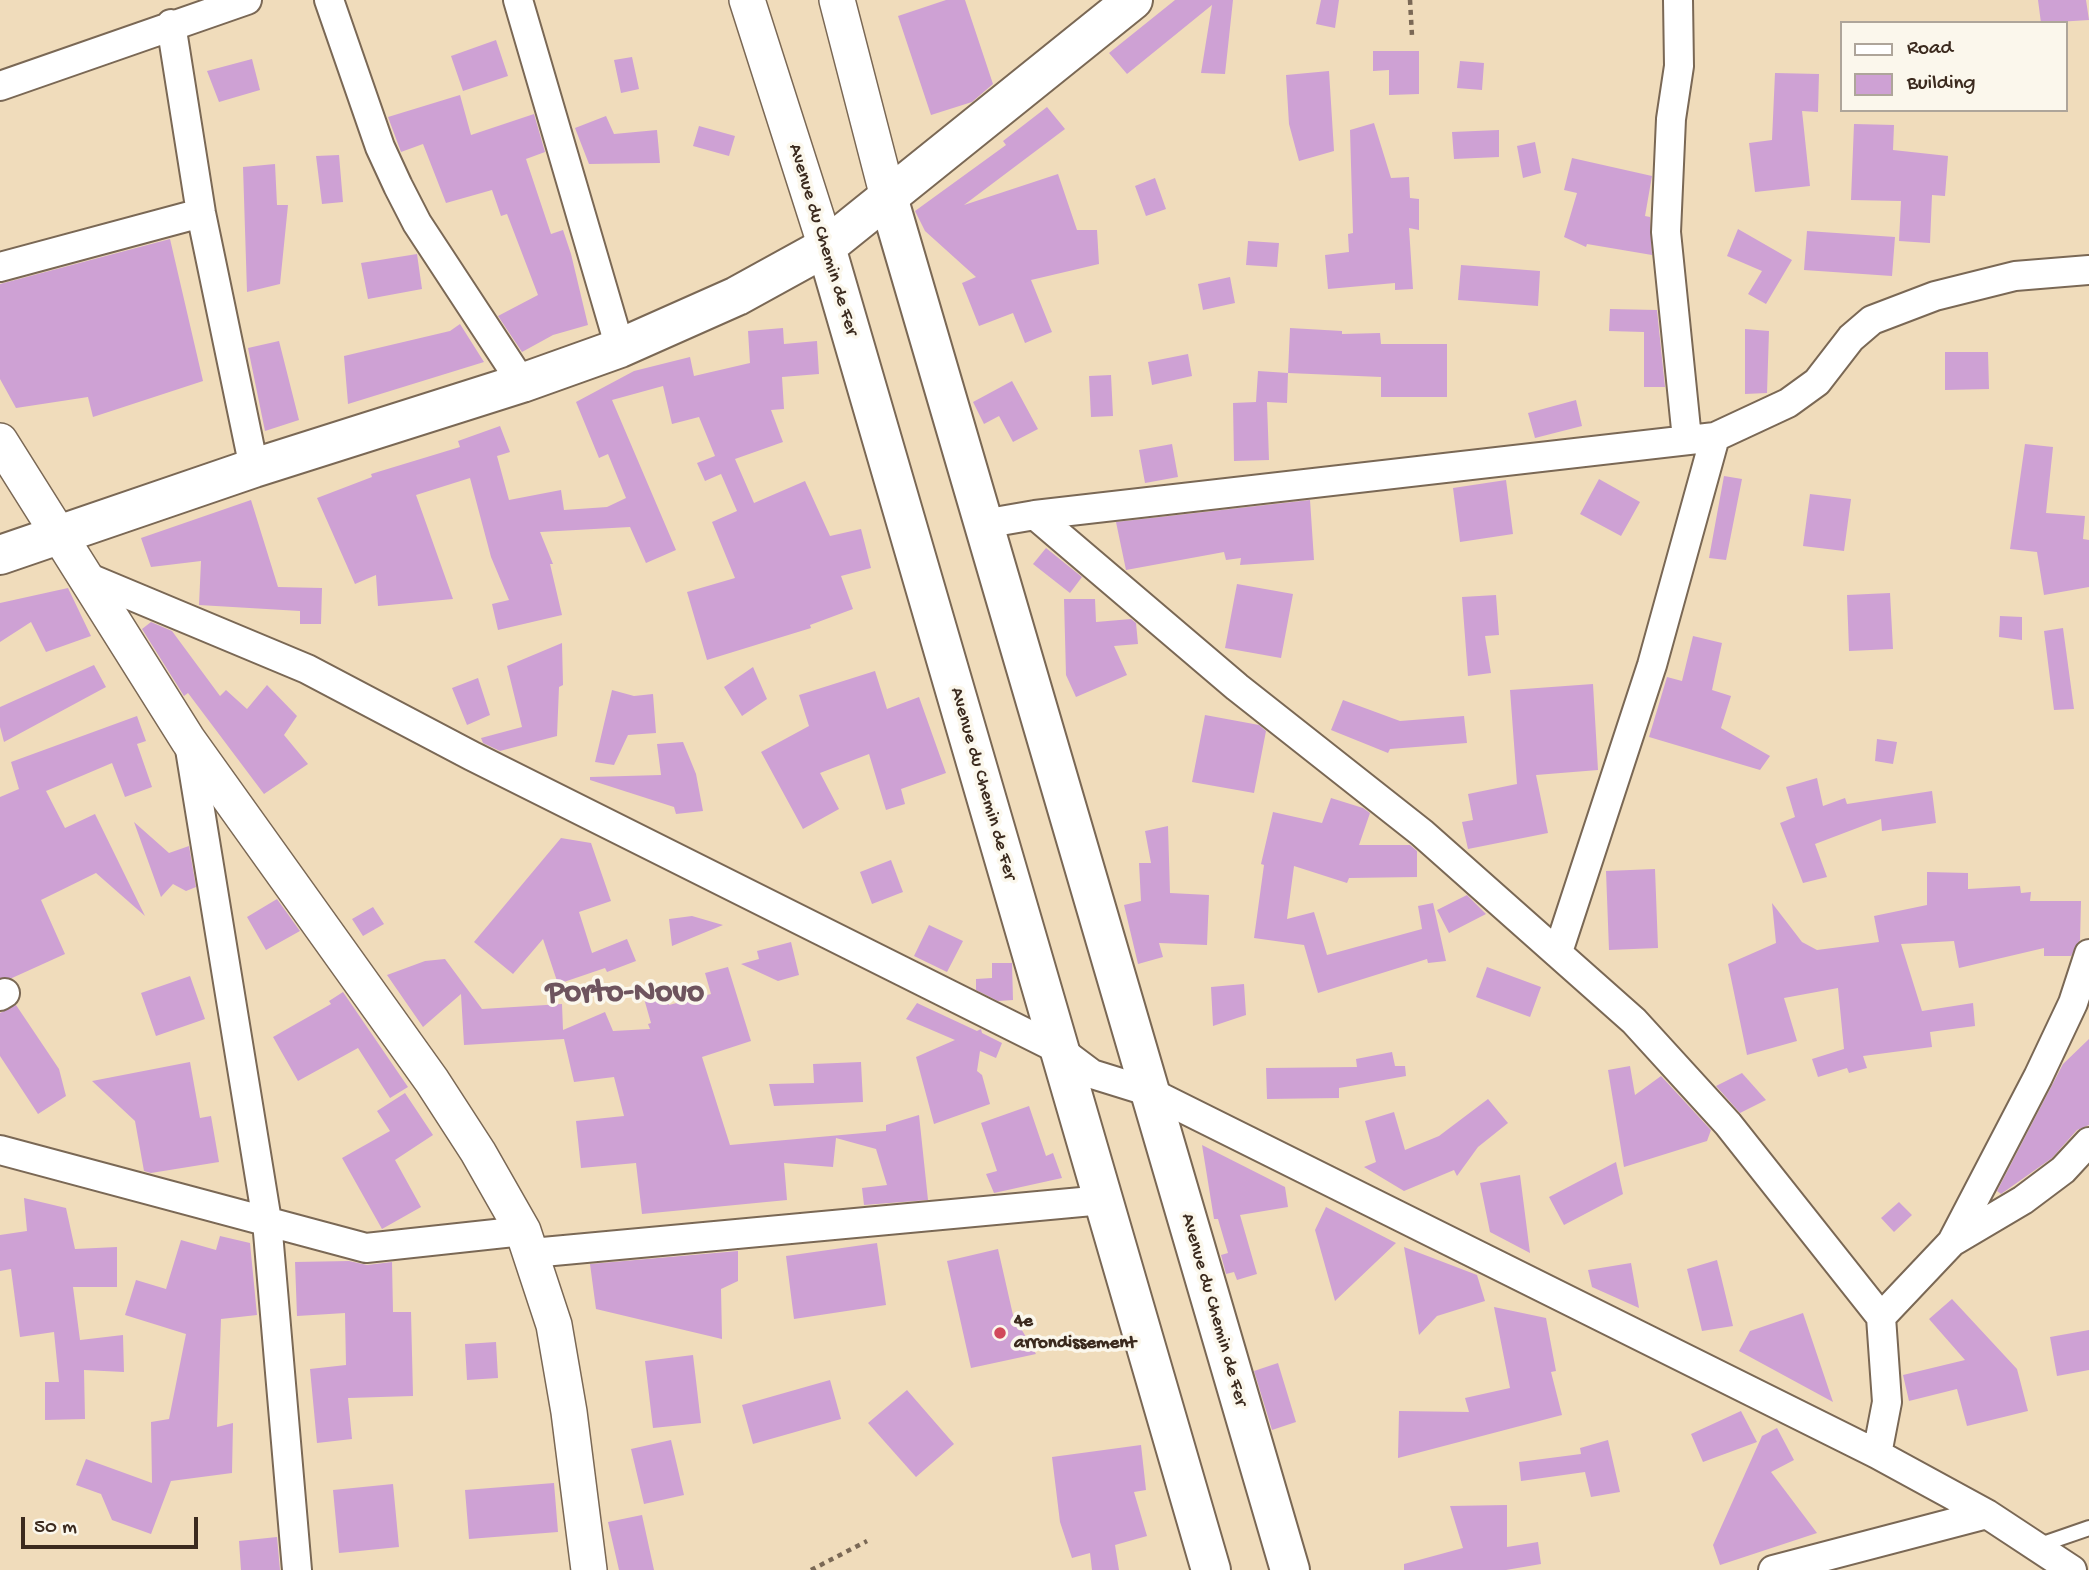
<!DOCTYPE html>
<html>
<head>
<meta charset="utf-8">
<style>
  body { margin:0 }
  #map { position:relative; width:2089px; height:1570px; overflow:hidden; background:#f0dcbb; font-family:"Gochi Hand",sans-serif }
  canvas { display:block }
  .legend { position:absolute; left:1840px; top:21px; width:228px; height:91px; box-sizing:border-box; background:#fbf7ec; border:2px solid #aea59a; margin:0; padding:9px 12px; list-style:none; font-size:21px; color:#3b2a1e }
  .legend li { display:flex; align-items:center; gap:14px; height:35px }
  .legend b { width:35px; border:2px solid #aea59a }
  .scale { position:absolute; left:21px; top:1517px; width:177px; height:32px; box-sizing:border-box; border:4px solid #3b2a1e; border-top:0; padding-left:9px; font-size:21px; line-height:24px; white-space:nowrap; color:#3b2a1e; -webkit-text-stroke:5px #fbf7ec; paint-order:stroke }
</style>
</head>
<body>
<div id="map">
<canvas width="2089" height="1570"></canvas>
<ul class="legend">
<li><b style="height:9px;background:#fff"></b>Road</li>
<li><b style="height:19px;background:#cea1d4"></b>Building</li>
</ul>
<div class="scale">50 m</div>
</div>
<script>
const ctx = document.querySelector('canvas').getContext('2d');
ctx.lineJoin = 'round';
function fillPath(path, color) { ctx.fillStyle = color; ctx.fill(path, 'evenodd'); }
const poly = rows => new Path2D(rows.map(r => 'M' + r).join(''));
function strokePath(path, color, width, dash) { ctx.strokeStyle = color; ctx.lineWidth = width; ctx.lineCap = dash ? 'butt' : 'round'; ctx.setLineDash(dash || []); ctx.stroke(path); }
function drawText(font, color, halo, rows, align = 'center') {
  ctx.font = font + ' "Gochi Hand",sans-serif'; ctx.lineWidth = 7; ctx.setLineDash([]); ctx.textBaseline = 'middle'; ctx.strokeStyle = halo; ctx.fillStyle = color; for (const [text, x, y, turn = 0] of rows) {
    ctx.save(); ctx.translate(x, y); ctx.rotate((+turn || 0) * Math.PI / 180); ctx.textAlign = isNaN(turn) ? turn : align; if (halo) ctx.strokeText(text, 0, 0); ctx.fillText(text, 0, 0); ctx.restore();
  }
}
fillPath(poly([
  [946,0,965,0,993,84,972,102,931,115,898,16],
  [1175,0,1233,0,1225,74,1201,73,1212,5,1127,74,1109,53],
  [1321,0,1339,0,1335,28,1316,24],
  [2038,0,2086,0,2089,20,2041,23],
  [496,40,508,76,463,91,451,56],
  [1373,51,1419,51,1419,94,1389,95,1389,70,1373,71],
  [632,57,639,89,621,93,614,60],
  [252,59,260,90,219,102,207,71],
  [1460,61,1484,63,1482,90,1457,88],
  [1329,71,1334,151,1299,161,1289,124,1286,75],
  [1775,73,1819,74,1818,112,1802,111,1810,186,1755,192,1749,143,1772,140],
  [460,95,471,135,534,114,545,152,526,159,551,234,563,230,571,254,588,325,553,335,522,352,498,316,538,295,507,214,501,216,492,190,446,203,423,144,401,152,388,117],
  [1047,107,1065,129,964,205,1058,174,1077,230,1097,230,1099,264,1031,280,1052,332,1025,343,1013,313,979,326,962,283,976,277,925,231,915,211,1006,145,1003,141],
  [606,116,614,134,657,130,660,163,589,164,575,128],
  [1374,123,1391,178,1409,177,1410,198,1419,199,1419,230,1409,228,1413,289,1395,290,1395,283,1328,289,1325,255,1349,252,1348,234,1353,233,1350,130],
  [1854,124,1894,125,1893,150,1948,156,1945,196,1932,195,1930,243,1899,241,1901,201,1851,200],
  [699,126,735,136,729,156,693,146],
  [1499,130,1499,157,1454,159,1452,132],
  [1535,142,1541,173,1523,178,1517,146],
  [339,155,343,202,322,204,316,156],
  [1572,158,1652,176,1645,216,1650,217,1652,255,1587,244,1586,247,1564,237,1577,193,1564,190],
  [275,164,277,205,288,205,280,284,247,292,243,167],
  [1155,178,1166,209,1146,216,1135,186],
  [1738,229,1792,260,1766,304,1748,294,1762,271,1727,256],
  [1807,231,1895,237,1892,276,1804,270],
  [170,239,203,381,93,417,88,397,16,408,0,379,0,284],
  [1248,241,1279,243,1277,267,1246,265],
  [417,254,422,289,368,299,361,263],
  [1461,265,1540,271,1538,306,1458,300],
  [1230,277,1235,303,1203,310,1198,284],
  [1610,309,1657,310,1665,387,1644,387,1644,332,1609,331],
  [460,324,484,362,348,404,344,356,450,331],
  [783,328,784,344,817,341,819,374,782,377,784,409,771,410,783,442,735,459,754,503,805,481,830,536,861,529,871,568,841,576,853,609,810,625,811,628,707,660,687,592,735,578,712,522,737,511,721,474,705,481,697,463,715,456,699,417,672,424,663,386,612,400,676,550,646,563,630,527,540,532,553,564,550,564,562,615,498,630,492,604,509,600,491,557,470,478,416,495,453,599,378,606,376,575,355,584,317,498,372,477,371,474,460,447,458,441,500,426,510,452,497,456,509,500,561,490,564,510,607,507,626,498,608,454,599,458,576,402,634,371,690,357,694,376,750,363,748,331],
  [1290,328,1342,331,1342,334,1380,333,1381,344,1447,344,1447,397,1381,397,1381,377,1288,373],
  [1745,329,1769,331,1767,393,1745,394],
  [279,341,299,420,265,431,248,348],
  [1945,352,1988,352,1989,389,1945,390],
  [1188,354,1192,376,1152,385,1148,362],
  [1258,371,1288,373,1287,403,1267,402,1269,460,1234,461,1233,403,1256,402],
  [1111,375,1113,416,1091,417,1089,376],
  [1012,381,1038,429,1013,442,999,416,984,424,973,402],
  [1576,400,1582,426,1535,438,1528,413],
  [1172,444,1178,477,1145,483,1139,450],
  [2025,444,2053,447,2046,513,2085,516,2083,539,2089,540,2089,587,2044,595,2037,552,2010,549],
  [1724,476,1742,479,1726,560,1709,558],
  [1599,479,1640,502,1621,536,1580,514],
  [1506,480,1513,534,1460,542,1453,488],
  [1810,494,1851,499,1844,551,1803,546],
  [251,500,278,587,322,588,321,624,300,624,300,611,199,605,201,561,151,567,141,538],
  [1310,500,1314,560,1240,565,1241,558,1226,560,1224,552,1126,570,1116,522],
  [1046,548,1082,577,1070,593,1033,564],
  [1237,584,1293,594,1281,658,1225,648],
  [68,588,91,636,46,652,31,622,0,642,0,603],
  [1890,593,1893,649,1849,651,1847,595],
  [1496,595,1499,635,1485,636,1491,673,1468,676,1462,597],
  [1064,599,1095,599,1096,622,1131,619,1136,623,1138,644,1114,646,1127,675,1076,697,1066,675],
  [2000,616,2022,617,2022,640,1999,637],
  [151,622,172,631,220,696,226,690,247,709,267,685,297,716,284,735,308,764,264,794,188,693,184,696,142,629],
  [2063,628,2074,709,2054,710,2044,631],
  [1693,636,1722,643,1712,690,1731,696,1721,728,1770,756,1760,770,1649,737,1667,677,1682,681],
  [562,643,563,685,559,687,557,736,500,751,483,743,481,738,522,727,507,666],
  [94,665,106,687,4,742,0,727,0,707],
  [753,667,767,699,742,716,724,687],
  [875,671,887,709,919,697,946,773,901,789,905,804,886,810,869,754,820,773,839,809,803,829,761,752,809,726,799,695],
  [478,678,490,715,467,725,452,688],
  [1593,684,1598,770,1536,775,1548,833,1468,849,1462,822,1473,820,1468,794,1517,784,1510,690],
  [612,690,634,696,653,694,656,733,628,735,614,765,595,762],
  [1343,700,1400,721,1464,716,1467,743,1390,749,1388,753,1331,730],
  [1205,715,1259,725,1266,731,1254,793,1192,782],
  [137,716,146,741,137,744,152,787,125,797,112,763,46,791,65,828,95,814,145,916,96,873,41,900,65,954,12,978,0,978,0,797,19,789,11,762],
  [1877,739,1897,742,1893,764,1875,761],
  [683,742,696,774,703,811,676,814,674,807,590,780,590,777,661,775,657,744],
  [1817,778,1823,806,1845,798,1847,804,1932,791,1936,823,1882,831,1881,819,1815,844,1827,877,1803,883,1780,823,1795,817,1786,787],
  [1331,798,1363,808,1370,813,1359,845,1410,845,1417,851,1417,877,1349,878,1347,883,1294,866,1287,919,1314,912,1327,955,1422,929,1418,906,1433,903,1446,961,1428,963,1427,959,1318,993,1304,945,1254,938,1264,865,1261,864,1273,812,1322,823],
  [134,822,169,853,189,846,196,887,186,891,173,884,161,897],
  [1168,826,1170,893,1209,895,1207,945,1159,943,1163,957,1138,964,1124,905,1141,901,1139,863,1151,863,1145,831],
  [561,838,591,843,611,901,579,912,592,953,627,939,636,961,607,972,605,968,558,984,543,939,513,974,474,942],
  [891,860,903,892,872,904,860,872],
  [1655,869,1658,948,1609,950,1606,871],
  [1927,872,1968,873,1968,889,2020,886,2021,893,2031,892,2030,901,2081,901,2080,940,2071,956,2044,956,2044,948,1959,968,1954,941,1901,944,1922,1011,1973,1003,1975,1026,1930,1032,1932,1047,1863,1056,1867,1068,1849,1073,1847,1068,1818,1077,1812,1059,1844,1049,1838,988,1784,998,1797,1041,1747,1055,1728,964,1776,943,1772,903,1802,942,1817,950,1879,942,1874,916,1927,905],
  [1467,895,1486,914,1449,933,1437,910],
  [277,899,300,931,266,950,247,917],
  [373,907,384,924,363,936,352,919],
  [692,916,723,925,672,946,669,919],
  [929,925,963,941,947,972,914,956],
  [791,942,799,975,778,981,741,964,759,959,757,951],
  [445,959,482,1009,562,1004,563,1030,605,1012,613,1031,650,1029,648,1024,651,1023,643,995,663,986,669,1005,711,994,705,973,728,967,751,1041,702,1057,730,1145,886,1131,886,1125,919,1115,928,1200,864,1205,862,1188,887,1185,876,1149,836,1138,833,1167,784,1163,787,1200,642,1214,636,1163,581,1168,576,1121,624,1116,614,1077,574,1082,564,1039,464,1045,461,994,423,1027,387,975,425,961],
  [992,963,1012,963,1013,1000,998,1001,976,990,976,979,992,978],
  [1487,967,1541,987,1530,1017,1476,997],
  [190,976,205,1019,156,1036,141,993],
  [1244,984,1246,1015,1213,1026,1211,987],
  [343,992,408,1087,390,1098,358,1048,298,1081,273,1037,331,1004,329,1001],
  [917,1003,977,1031,981,1029,982,1033,1002,1043,996,1058,980,1051,977,1071,982,1075,990,1104,934,1124,916,1057,955,1040,906,1019],
  [16,1005,59,1069,66,1096,38,1114,0,1056,0,1013],
  [2089,1039,2089,1125,2077,1130,2052,1158,2001,1194,1997,1191,2063,1064],
  [1392,1052,1395,1066,1405,1066,1406,1076,1339,1088,1339,1098,1267,1099,1266,1068,1357,1067,1356,1059],
  [190,1062,200,1118,211,1116,219,1162,151,1173,144,1171,135,1121,92,1081],
  [861,1062,863,1102,774,1106,769,1084,814,1083,813,1064],
  [1630,1066,1635,1095,1661,1076,1711,1130,1707,1141,1624,1167,1608,1070],
  [1742,1073,1766,1100,1740,1113,1716,1086],
  [405,1093,433,1135,395,1160,421,1207,382,1229,342,1158,390,1131,377,1111],
  [1488,1099,1508,1123,1478,1147,1457,1176,1454,1170,1404,1191,1364,1167,1376,1162,1365,1121,1394,1112,1405,1150,1439,1136],
  [1029,1106,1046,1156,1053,1153,1062,1178,994,1193,986,1174,997,1171,981,1123],
  [1202,1145,1285,1187,1288,1207,1240,1215,1257,1274,1237,1280,1234,1272,1226,1274,1221,1255,1228,1253,1218,1219,1214,1219],
  [1616,1162,1623,1194,1564,1225,1549,1197],
  [1520,1175,1530,1253,1490,1232,1480,1183],
  [24,1198,66,1208,75,1249,117,1247,117,1287,73,1287,80,1340,123,1335,124,1372,84,1370,85,1419,45,1420,45,1382,59,1382,54,1332,20,1337,11,1269,0,1271,0,1235,27,1231],
  [1899,1202,1912,1215,1894,1232,1881,1218],
  [1326,1207,1396,1243,1335,1301,1315,1230],
  [220,1236,250,1243,257,1315,221,1319,217,1427,233,1423,232,1473,171,1481,151,1534,112,1520,101,1494,76,1485,86,1459,152,1483,151,1422,169,1419,186,1334,125,1315,136,1280,166,1289,181,1240,216,1250],
  [877,1243,886,1305,794,1319,786,1256],
  [1404,1247,1477,1275,1485,1301,1437,1316,1419,1335],
  [998,1249,1013,1315,1036,1354,971,1368,947,1261],
  [738,1251,738,1281,721,1289,722,1339,596,1309,590,1264],
  [1717,1260,1733,1326,1702,1331,1687,1269],
  [349,1261,367,1265,392,1262,393,1312,411,1312,413,1396,348,1398,352,1439,317,1443,310,1369,346,1365,345,1313,297,1316,295,1262],
  [1631,1263,1639,1308,1592,1287,1588,1270],
  [1952,1299,2017,1369,2028,1411,1967,1426,1957,1389,1909,1401,1903,1375,1965,1360,1929,1319],
  [1494,1307,1546,1318,1556,1371,1551,1372,1562,1415,1398,1458,1399,1411,1469,1412,1465,1398,1510,1388],
  [1803,1313,1833,1402,1739,1351,1750,1331],
  [2089,1330,2089,1370,2057,1376,2050,1337],
  [496,1342,498,1378,467,1380,465,1344],
  [693,1355,701,1423,653,1428,645,1361],
  [1278,1363,1296,1422,1272,1430,1254,1371],
  [830,1380,841,1419,753,1444,742,1405],
  [907,1390,954,1444,916,1477,868,1423],
  [1741,1411,1757,1442,1703,1462,1691,1434],
  [1777,1428,1794,1460,1771,1472,1817,1533,1720,1565,1713,1545,1762,1436],
  [671,1440,684,1495,644,1504,631,1449],
  [1608,1440,1620,1492,1591,1497,1585,1472,1521,1481,1519,1462,1581,1454,1580,1448],
  [1141,1445,1146,1490,1134,1492,1147,1536,1115,1545,1119,1570,1092,1570,1090,1553,1072,1558,1060,1522,1052,1457],
  [554,1483,558,1532,469,1539,465,1490],
  [393,1484,399,1547,339,1553,333,1490],
  [1507,1505,1507,1547,1538,1542,1541,1564,1506,1570,1404,1570,1404,1564,1463,1548,1450,1506],
  [642,1515,654,1570,619,1570,608,1522],
  [277,1537,280,1570,241,1570,239,1541]
]), '#cea1d4');
const service = poly([
  [2037,1546,2089,1528]
]);
const minor = poly([
  [329,0,380,147,398,186,417,223,522,383],
  [518,0,620,348],
  [1678,0,1679,66,1671,119,1666,232,1687,439],
  [171,24,201,213,254,468],
  [0,86,247,0],
  [0,267,201,213],
  [1035,515,1715,437,1788,403,1817,382,1851,338,1872,320,1935,296,2015,276,2089,270],
  [983,524,1035,515,1237,687,1422,833,1634,1021,1728,1124,1881,1317,1887,1402,1877,1454],
  [82,575,307,669,472,756,1060,1050,1092,1074,1150,1092,1877,1454,1987,1514,2072,1570],
  [189,743,267,1221,297,1570],
  [1558,952,1652,665,1715,437],
  [0,996,5,993],
  [0,1150,366,1248,523,1231],
  [1952,1242,2023,1200,2063,1170,2089,1142],
  [532,1253,1103,1200],
  [1881,1317,1952,1242,2038,1077,2073,1003,2089,954],
  [1773,1570,1987,1514]
]);
const tertiary = poly([
  [747,0,826,247],
  [837,0,888,197],
  [0,441,188,740,432,1081,478,1152,523,1231,554,1325,569,1412,589,1570]
]);
const secondary = poly([
  [888,197,1290,1570],
  [826,247,1211,1570],
  [0,555,254,468,522,383,620,348,737,296,826,247,1133,0]
]);
strokePath(service, '#7a6855', 18);
strokePath(minor, '#7a6855', 32);
strokePath(tertiary, '#7a6855', 38);
strokePath(secondary, '#7a6855', 42);
strokePath(poly([
  [1410,0,1412,36],
  [811,1570,867,1541]
]), '#7a6855', 4.5, [5, 5]);
strokePath(service, '#fff', 14);
strokePath(minor, '#fff', 28);
strokePath(tertiary, '#fff', 35);
strokePath(secondary, '#fff', 38);
for (const [x, y, r, color] of [
  [1000,1333,7,"#d1495b"]
]) { const dot = new Path2D(); dot.arc(x, y, r, 0, 2 * Math.PI); ctx.fillStyle = color; ctx.fill(dot); strokePath(dot, '#fbf7ec', 2.5); }
drawText('19px', '#3b2a1e', '#fbf7ec', [
  ["Avenue du Chemin de Fer",822,240,73],
  ["Avenue du Chemin de Fer",982,784,74],
  ["Avenue du Chemin de Fer",1213,1310,74]
]);
drawText('bold 19px', '#3b2a1e', '#fbf7ec', [
  ["4e",1014,1322],
  ["arrondissement",1014,1344]
], 'left');
drawText('bold 33px', '#6e545e', '#fbf7ec', [
  ["Porto-Novo",625,995]
]);
</script>
</body>
</html>
